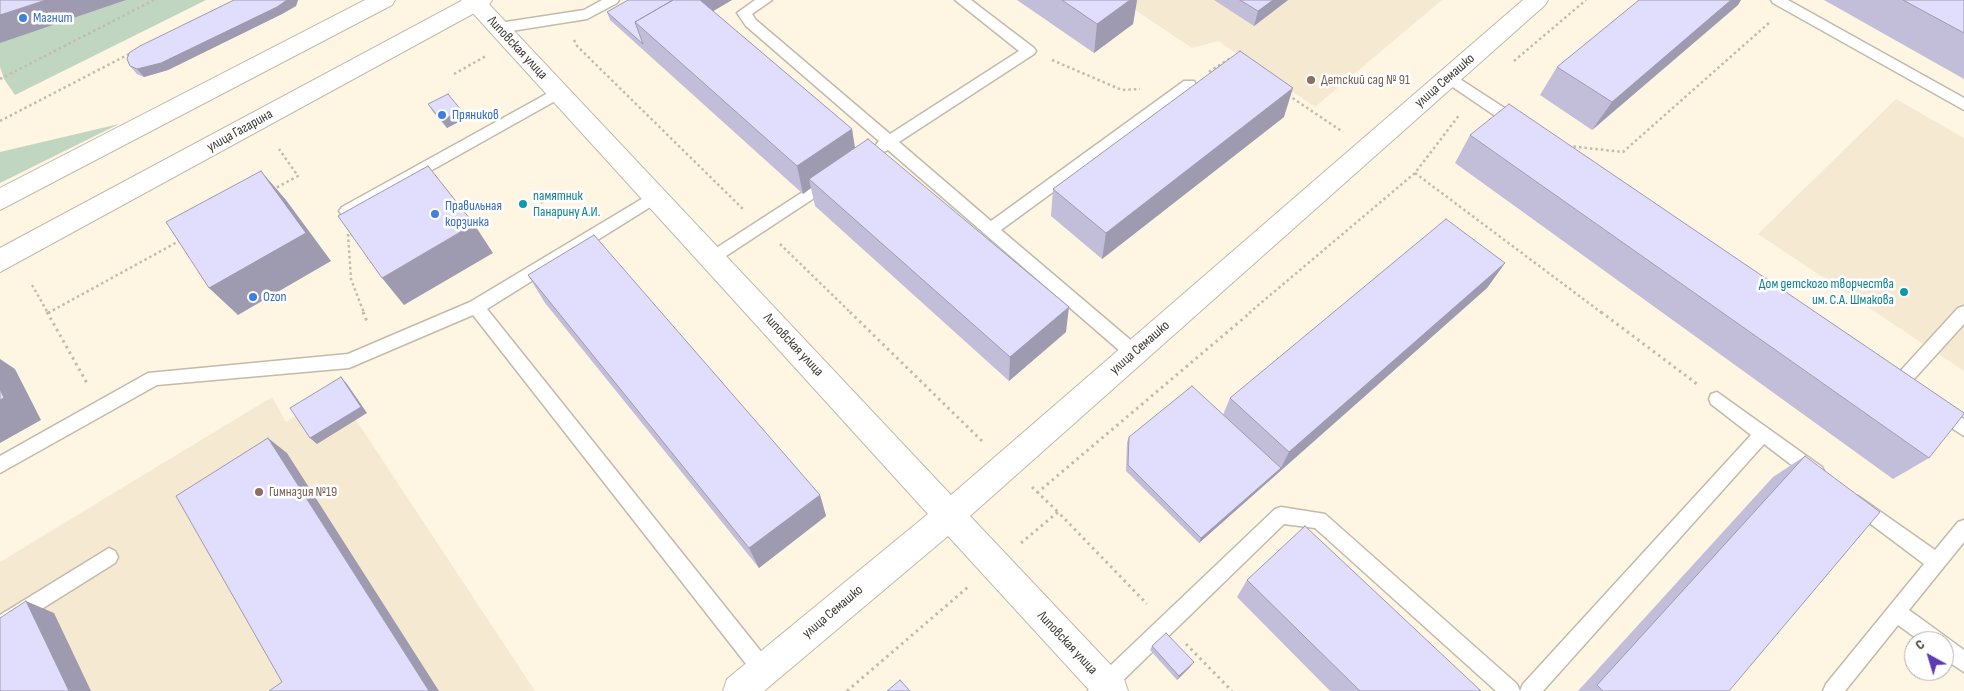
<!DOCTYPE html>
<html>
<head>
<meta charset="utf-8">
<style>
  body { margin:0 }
  #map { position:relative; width:1964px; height:691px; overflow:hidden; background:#fef5e3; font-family:"Sofia Sans Condensed",sans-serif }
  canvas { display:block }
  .north { position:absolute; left:1904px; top:631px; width:50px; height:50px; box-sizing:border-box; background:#fff; border:1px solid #b0afac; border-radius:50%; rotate:321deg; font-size:14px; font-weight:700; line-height:20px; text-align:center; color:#39362f }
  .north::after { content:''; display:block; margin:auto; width:18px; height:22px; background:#5c3bb3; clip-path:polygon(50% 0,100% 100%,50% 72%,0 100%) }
</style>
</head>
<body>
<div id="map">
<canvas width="1964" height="691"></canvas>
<div class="north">С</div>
</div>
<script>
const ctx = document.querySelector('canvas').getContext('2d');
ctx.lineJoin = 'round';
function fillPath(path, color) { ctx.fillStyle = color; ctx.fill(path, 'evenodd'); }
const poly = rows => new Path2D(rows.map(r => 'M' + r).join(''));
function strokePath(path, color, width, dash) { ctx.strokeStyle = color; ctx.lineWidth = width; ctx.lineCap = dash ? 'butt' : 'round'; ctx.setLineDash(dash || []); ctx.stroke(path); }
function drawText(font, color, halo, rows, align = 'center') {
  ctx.font = font + ' "Sofia Sans Condensed",sans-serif'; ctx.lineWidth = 5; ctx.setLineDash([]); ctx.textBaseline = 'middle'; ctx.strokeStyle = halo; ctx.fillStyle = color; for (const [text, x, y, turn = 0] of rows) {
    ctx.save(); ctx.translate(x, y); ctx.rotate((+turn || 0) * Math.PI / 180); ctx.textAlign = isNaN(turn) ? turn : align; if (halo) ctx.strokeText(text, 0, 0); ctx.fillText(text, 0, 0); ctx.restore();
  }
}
fillPath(poly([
  [1120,0,1442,0,1315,107,1218,41,1192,48],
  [1896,99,1964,138,1964,371,1758,234],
  [347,384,367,413,356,420,535,691,0,691,0,562,272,397,286,422]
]), '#f6e9d1');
fillPath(poly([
  [107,0,206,0,15,95,4,79,0,67,0,41],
  [119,124,0,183,0,152]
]), '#c1d6c0');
const service = poly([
  [602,0,619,0,617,3,587,19,499,33,492,28,499,23,584,10,602,0],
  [755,0,772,0,752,14,756,20,890,134,1019,51,955,0,971,0,1034,48,1036,51,1034,54,899,142,991,221,1184,81,1194,81,1196,85,1194,89,1001,230,1140,348,1142,353,1140,358,1134,360,1128,358,888,150,881,153,876,151,874,147,879,141,746,26,737,13,755,0],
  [1771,0,1788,0,1964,98,1964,110,1773,3,1771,0],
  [1449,72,1523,120,1525,124,1523,128,1513,128,1444,81,1442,77,1449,72],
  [559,87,564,88,566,92,564,96,352,215,347,217,342,215,339,211,342,207,559,87],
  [829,175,834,177,836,181,834,185,717,262,712,264,707,262,704,258,707,254,829,175],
  [655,191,660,193,662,197,660,201,487,309,771,664,774,671,771,678,764,681,757,678,473,315,349,368,157,385,0,473,0,456,148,373,348,354,470,302,655,191],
  [1964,306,1964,324,1905,389,1899,391,1893,389,1891,384,1893,379,1958,308,1964,306],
  [1717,392,1822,467,1825,473,1822,479,1816,481,1810,479,1764,444,1543,691,1520,691,1523,684,1751,435,1711,404,1709,399,1711,394,1717,392],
  [1939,404,1964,419,1964,436,1933,416,1931,411,1933,406,1939,404],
  [1858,496,1935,550,1958,522,1964,520,1964,542,1909,610,1964,650,1964,672,1944,659,1944,641,1920,641,1898,625,1845,691,1823,691,1826,684,1924,564,1852,510,1849,504,1852,498,1858,496],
  [1281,507,1325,514,1517,684,1520,691,1496,691,1315,528,1284,524,1112,691,1088,691,1091,684,1275,509,1281,507],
  [109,548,115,551,118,557,115,563,0,635,0,615,109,548]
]);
const minor = poly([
  [461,0,485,0,951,495,1523,0,1548,0,1545,5,970,516,1124,679,1128,691,1090,691,948,536,764,691,723,691,727,679,928,514,461,0]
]);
const primary = poly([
  [365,0,395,0,392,5,0,210,0,188,365,0],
  [463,0,492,0,489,5,0,272,0,248,463,0]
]);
strokePath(service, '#c3baa9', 3);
strokePath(minor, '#c3baa9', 2);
strokePath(primary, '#c3baa9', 2);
strokePath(poly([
  [574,40,577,46,743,209],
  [1052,60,1122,90,1140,89],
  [1514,61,1586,0],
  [1209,72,1232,57,1236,59],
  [454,74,486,56],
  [0,79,154,0],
  [1288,95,1343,132],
  [0,121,133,52],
  [1568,146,1623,152,1770,22],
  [1415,173,1602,313],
  [272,190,298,176,279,149],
  [541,203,565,190],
  [348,234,351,279,364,313],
  [780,244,851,313],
  [32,285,48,313],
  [48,313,181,240],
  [1249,313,1415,173,1460,114]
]), '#c3bcad', 2.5, [2.5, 3]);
strokePath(poly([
  [47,312,88,385],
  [363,312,368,324],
  [850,312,983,442],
  [1601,312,1697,384],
  [48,313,50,312],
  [1032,487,1058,512],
  [1037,493,1251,312],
  [1021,543,1058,512,1147,604],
  [1186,644,1232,691],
  [847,691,968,587]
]), '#c3bcad', 3, [2.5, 4]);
fillPath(service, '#fff');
fillPath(minor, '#fff');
fillPath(primary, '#fff');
fillPath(poly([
  [234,0,298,0,296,6,282,14,168,70,144,77,137,74,130,66],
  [628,0,732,0,713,11,852,129,855,147,1066,332,1009,381,815,206,811,188,803,194,610,20,607,12],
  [1017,0,1137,0,1133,24,1094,53],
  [1214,0,1288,0,1254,26],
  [1824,0,1964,0,1964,79],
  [1738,5,1592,130,1540,95,1557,67],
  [428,104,466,118,447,128,433,112],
  [1284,117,1102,259,1051,216,1053,189],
  [1470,135,1929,458,1893,479,1455,163],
  [1505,263,1487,288,1199,543,1126,471,1127,442,1129,437,1223,415,1230,398],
  [528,275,820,495,826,516,759,568,545,303],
  [1805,456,1729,691,1578,691,1773,477],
  [1247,580,1481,691,1330,691,1237,597],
  [1152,646,1191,666,1177,680,1150,650]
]), '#c2bed9');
fillPath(poly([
  [46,0,126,0,0,43,0,15],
  [287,0,298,0,296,6,282,14,168,70,144,77,137,69],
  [692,0,732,0,698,20],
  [1130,0,1137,0,1133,24,1094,53,1097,24],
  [1273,0,1288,0,1254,26,1258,11],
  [1731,0,1741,0,1738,5,1592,130,1612,102],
  [1293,88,1284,117,1102,259,1106,233],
  [461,110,466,118,447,128,442,121],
  [852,129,856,157,809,179,811,188,803,194,797,166],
  [261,171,286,200,331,261,238,315,209,288],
  [474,224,493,253,404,305,382,278],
  [1505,263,1487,288,1199,543,1201,538,1281,468,1289,452],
  [1069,307,1066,332,1009,381,1010,357],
  [0,359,15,369,41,420,0,443],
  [341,377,347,384,367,413,317,444,310,438],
  [268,438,287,453,439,691,429,691],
  [820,495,826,516,759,568,749,548],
  [26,601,54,613,91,691,69,691],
  [1194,662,1191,666,1177,680,1179,676]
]), '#9e9bb0');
const building = poly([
  [0,0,46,0,0,15,0,0],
  [234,0,287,0,277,7,161,63,137,69,130,66,127,59,129,53,140,46,234,0],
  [628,0,673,0,635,22,643,44,607,12,628,0],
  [673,0,700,0,852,129,797,166,635,22,673,0],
  [1062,0,1130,0,1097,24,1062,0],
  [1240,0,1273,0,1258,11,1240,0],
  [1639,0,1731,0,1612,102,1557,67,1639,0],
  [1903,0,1964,0,1964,33,1903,0],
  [1240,51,1293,88,1106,233,1053,189,1240,51],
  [448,94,461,110,442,121,428,104,448,94],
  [1509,104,1964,413,1964,414,1929,458,1470,135,1509,104],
  [868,139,1069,307,1010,357,809,179,868,139],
  [428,166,474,224,382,278,338,216,428,166],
  [261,171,306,233,209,288,166,222,261,171],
  [1446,219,1505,263,1289,452,1230,398,1446,219],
  [594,235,820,495,749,548,528,275,594,235],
  [341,377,361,407,310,438,290,408,341,377],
  [1192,386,1281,468,1201,538,1128,465,1129,437,1192,386],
  [0,389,4,398,0,400,0,389],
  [268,438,429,691,269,691,282,682,176,496,268,438],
  [1805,456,1880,512,1729,691,1603,691,1597,685,1805,456],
  [1305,526,1481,691,1360,691,1247,580,1305,526],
  [26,601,69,691,0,691,0,618,26,601],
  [1166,633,1194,662,1179,676,1152,646,1166,633],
  [900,680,910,691,887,691,900,680]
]);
fillPath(building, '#e1ddfc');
strokePath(building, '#9e9bb0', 1);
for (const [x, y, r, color] of [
  [23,18,5,"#3f7fe0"],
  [1311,80,5,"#8d6e63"],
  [442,115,5,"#3f7fe0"],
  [523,204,5,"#0f9aa8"],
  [435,214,5,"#3f7fe0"],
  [1904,292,5,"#0f9aa8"],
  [253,297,5,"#3f7fe0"],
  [259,492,5,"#8d6e63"]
]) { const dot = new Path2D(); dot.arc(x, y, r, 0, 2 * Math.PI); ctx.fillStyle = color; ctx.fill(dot); strokePath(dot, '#fff', 2); }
drawText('14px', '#366cbe', '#fff', [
  ["Магнит",33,18],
  ["Пряников",452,115],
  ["Правильная",445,206],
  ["корзинка",445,222],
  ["Ozon",263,297]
], 'left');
drawText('14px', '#39362f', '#fff', [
  ["Липовская улица",517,48,47],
  ["улица Семашко",1445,81,-41],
  ["улица Гагарина",240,131,-29],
  ["Липовская улица",793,345,47],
  ["улица Семашко",1140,348,-41],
  ["улица Семашко",833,612,-40],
  ["Липовская улица",1067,643,47]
]);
drawText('14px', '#785e54', '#fff', [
  ["Детский сад № 91",1321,80],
  ["Гимназия №19",269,492]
], 'left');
drawText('14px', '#0d838f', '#fff', [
  ["памятник",533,196],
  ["Панарину А.И.",533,212],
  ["Дом детского творчества",1894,284,"right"],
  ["им. С.А. Шмакова",1894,300,"right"]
], 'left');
</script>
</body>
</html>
